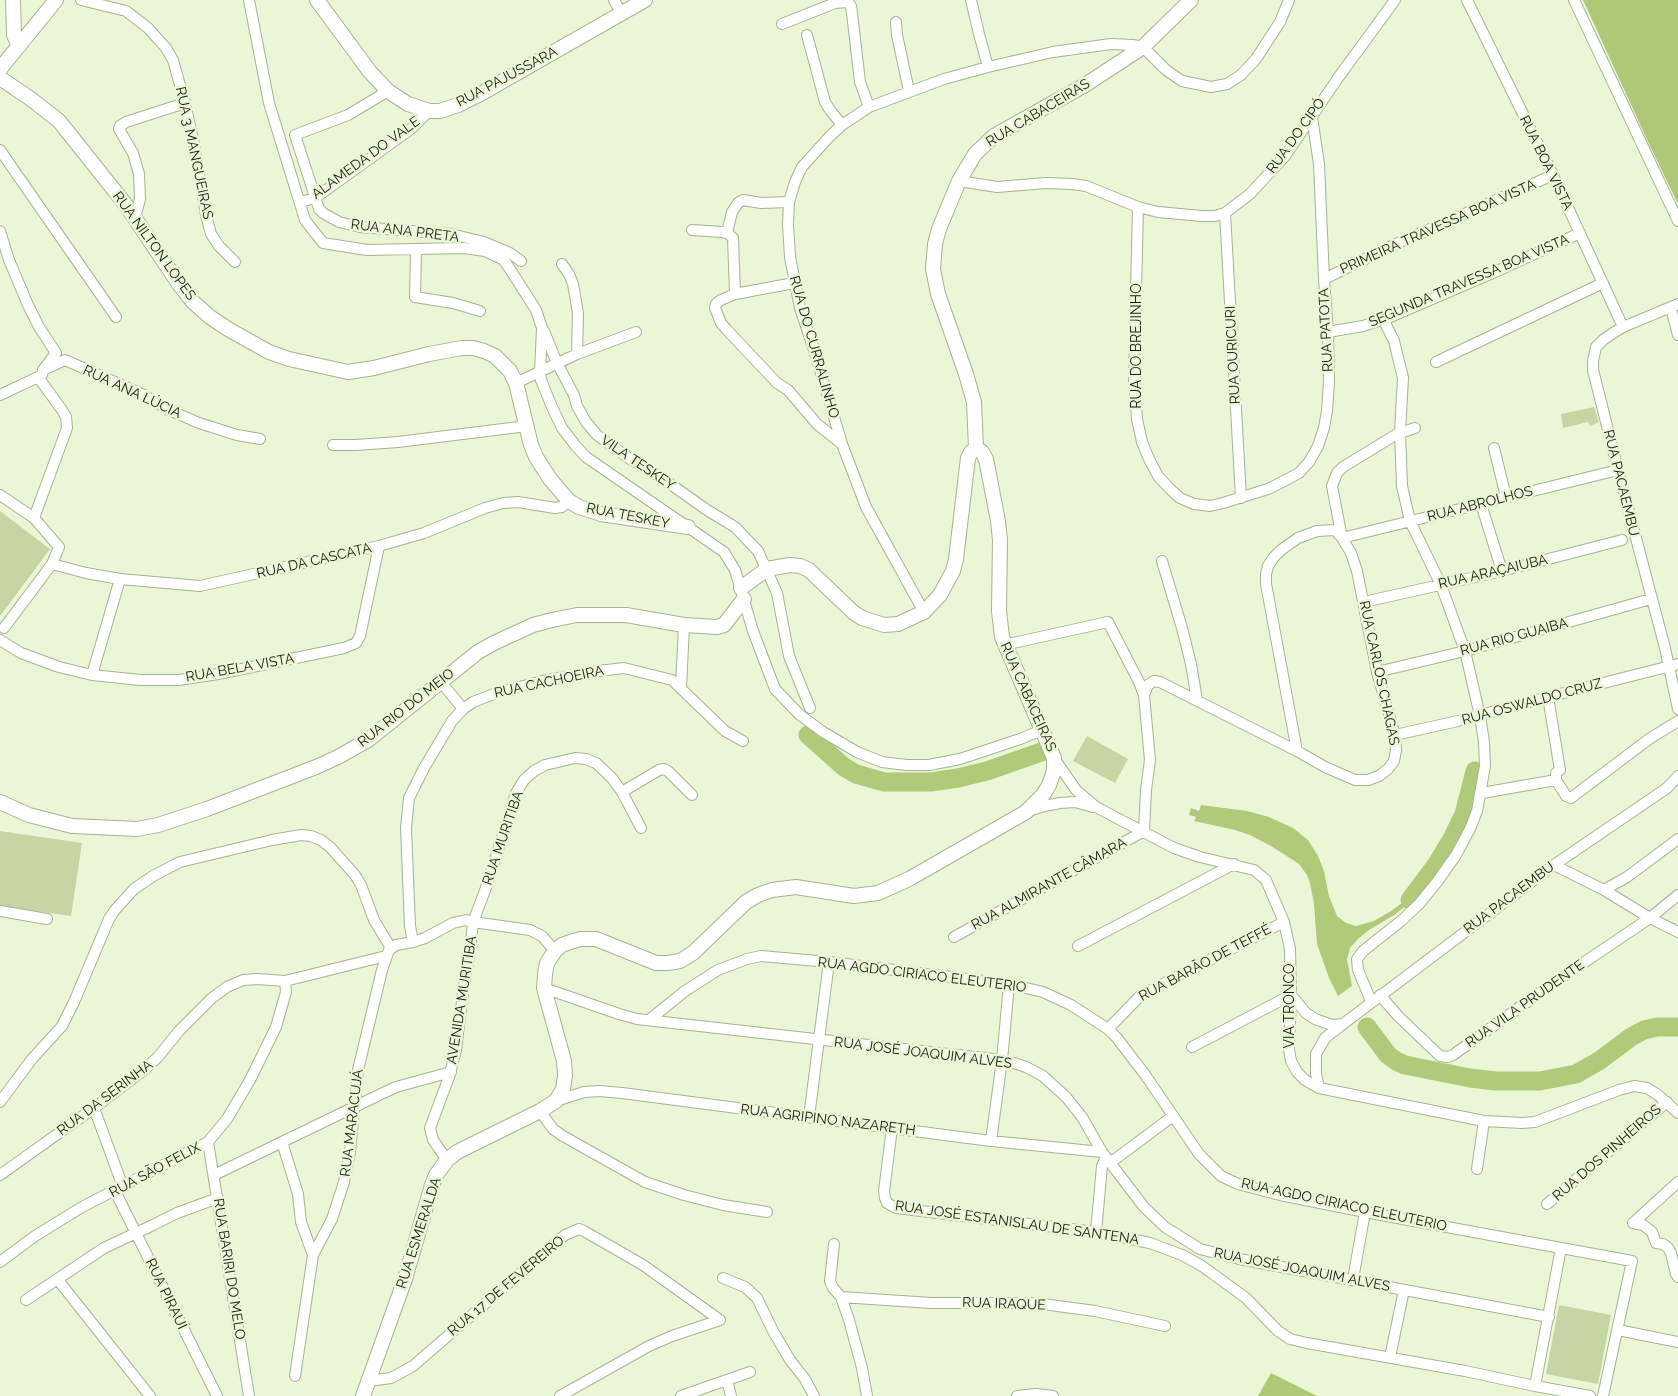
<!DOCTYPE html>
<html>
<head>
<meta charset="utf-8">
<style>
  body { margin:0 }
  canvas { display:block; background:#ebf6d6 }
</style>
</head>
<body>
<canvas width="1678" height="1396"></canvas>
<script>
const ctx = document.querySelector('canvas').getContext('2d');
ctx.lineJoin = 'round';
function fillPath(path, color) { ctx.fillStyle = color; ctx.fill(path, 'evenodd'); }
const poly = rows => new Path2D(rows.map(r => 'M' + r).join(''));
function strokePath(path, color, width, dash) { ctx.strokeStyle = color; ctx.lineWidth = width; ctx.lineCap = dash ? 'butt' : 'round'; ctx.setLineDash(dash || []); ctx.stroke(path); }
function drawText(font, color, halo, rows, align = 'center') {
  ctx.font = font + ' Raleway,sans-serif'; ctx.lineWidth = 5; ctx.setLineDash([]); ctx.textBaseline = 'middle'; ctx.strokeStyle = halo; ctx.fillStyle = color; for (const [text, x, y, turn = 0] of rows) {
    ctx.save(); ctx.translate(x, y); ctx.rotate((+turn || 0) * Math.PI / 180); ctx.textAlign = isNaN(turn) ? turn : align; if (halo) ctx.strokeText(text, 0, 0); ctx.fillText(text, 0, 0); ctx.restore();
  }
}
fillPath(poly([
  [1594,407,1599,422,1590,426,1588,422,1563,428,1561,414],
  [0,511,50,549,0,616],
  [1087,736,1128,759,1115,783,1073,761],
  [0,831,82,843,71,916,0,906],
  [1559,1305,1611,1315,1598,1384,1546,1374]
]), '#c5d5a3');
fillPath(poly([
  [1583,0,1678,0,1678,204,1650,146],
  [1271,1373,1317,1396,1258,1396]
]), '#afc877');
fillPath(poly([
  [1201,805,1247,811,1269,817,1293,828,1308,840,1318,856,1324,871,1329,896,1337,916,1346,923,1356,926,1374,921,1391,911,1409,898,1411,902,1394,915,1369,930,1359,938,1350,948,1347,960,1352,986,1338,996,1329,978,1317,944,1314,904,1310,883,1307,875,1299,864,1271,846,1250,835,1235,830,1194,821,1196,817,1189,815,1191,808,1199,811]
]), '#b1ca79');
strokePath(poly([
  [808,735,844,767,856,774,884,782,931,782,958,778,987,771,1044,751],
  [1410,900,1437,864,1452,839,1464,814,1475,771],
  [1367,1027,1388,1055,1396,1061,1405,1065,1470,1078,1496,1081,1540,1081,1576,1074,1599,1061,1631,1037,1644,1030,1657,1027,1678,1027]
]), '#b1ca79', 19);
const minor = poly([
  [81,0,126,11,148,28,166,48,173,60,185,103,193,139,206,215,211,234,219,246,235,262],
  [249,0,269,103,305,220,323,243,367,250,464,248,485,251,502,259,506,263,536,310,542,328,540,372,541,380,552,407,562,428,575,445,586,457,724,552,735,570,753,631,775,689,800,715,823,732,857,752,882,762,907,765,929,765,960,759,1020,739,1042,730],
  [614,0,621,13],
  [971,0,979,34,988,67],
  [1467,0,1553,175,1623,327],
  [1574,0,1678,221],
  [896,22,897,35,909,91],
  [782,24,835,3,848,2,851,6,852,13,860,82,869,107],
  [807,35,825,102,830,110,842,125],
  [388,91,348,115,295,135,319,209,323,213,339,222,360,227,451,234,484,242,510,253,521,261],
  [0,150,116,317],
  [959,181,997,187,1046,183,1072,184,1086,186,1138,207,1158,212,1202,216,1215,216,1225,213,1250,194,1285,156,1338,78,1395,0],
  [300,202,315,198,411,129,429,111],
  [1138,207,1134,378,1137,419,1142,442,1149,459,1158,476,1169,488,1180,498,1194,504,1210,506,1223,503,1268,489,1282,482,1299,473,1309,462,1318,446,1324,428,1327,411,1329,382,1328,332,1324,279,1319,164,1312,117],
  [1225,213,1241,498],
  [135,218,140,199,139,174,133,153,119,129,120,126,126,122,185,103],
  [692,230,722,232,727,233,733,238,735,294],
  [0,231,9,260,28,305,39,327,56,353,43,370,42,375,38,377,0,395],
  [727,233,732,212,738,203,743,200,761,203,789,202],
  [416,250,415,297,453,303,480,311],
  [562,264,569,274,573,284,578,313,577,354],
  [1324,279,1398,243,1553,175],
  [794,283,735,294,721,300,716,304,715,308,721,323,727,330,777,383,788,390,817,424,842,444],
  [1678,304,1623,327,1613,333,1603,340,1596,347,1593,361,1593,370,1618,470,1665,648,1678,709],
  [1671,308,1678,335],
  [544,331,557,363,574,395,577,406,586,422,597,435,630,459,659,476,707,510,735,527,758,551,777,593,789,656,810,708],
  [1328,332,1363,326,1388,318,1495,272,1580,233],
  [1436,362,1603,283],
  [43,370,65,360,142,394,169,410,199,423,237,435,260,439],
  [516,383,577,354,636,332],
  [333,445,356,445,398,442,527,426],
  [1494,448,1506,497],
  [0,495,34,518,59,547,52,564,4,628],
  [1481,504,1502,571],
  [34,518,67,428,66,417,62,410,38,377],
  [1162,561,1182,628,1191,664,1197,700],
  [52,564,86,573,120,579,200,586,379,546,424,533,485,508,503,503,518,502,555,508,562,507,569,501],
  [1364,602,1502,571,1622,540],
  [924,612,866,507,842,444,815,353,800,308,790,257,788,225,789,202,795,182,802,167,830,136,842,125,869,107,944,79,988,67,1053,52,1111,44,1133,45,1143,47,1166,70,1182,81,1211,87,1227,84,1241,75,1256,59,1280,22,1289,0],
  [0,640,21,653,59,667,92,675,140,680,179,680,218,674,344,648,356,643,360,636,379,546],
  [1377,672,1465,651,1651,599],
  [92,675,120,579],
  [441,682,463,709],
  [681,688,684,625],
  [1144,695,1148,685,1154,681,1160,682,1297,751,1325,767,1355,780,1368,780,1379,776,1388,769,1394,761,1396,750,1395,735,1377,672,1357,571,1351,553,1342,538,1332,486,1337,473,1343,467,1397,434,1415,428],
  [1548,697,1560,770,1556,773,1556,780,1566,796,1571,798,1649,739,1678,721],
  [1395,735,1458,721,1548,697,1678,664],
  [1297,751,1266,584,1266,574,1268,566,1273,558,1281,550,1298,538,1317,531,1335,530,1342,538,1618,470],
  [1054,758,1076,790,1096,807,1174,848,1200,857,1254,870,1266,880,1284,922,1290,949,1291,995,1289,1049,1291,1061,1297,1072,1305,1080,1319,1088,1484,1121,1522,1123,1535,1122,1619,1090,1634,1086,1647,1088,1658,1095,1678,1113],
  [622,792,659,770,664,769,668,771,692,795],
  [1482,793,1556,780],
  [1029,811,1044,806,1060,803,1075,802,1093,807],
  [1554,865,1604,890,1650,918,1678,932],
  [1604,890,1627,877,1678,839],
  [0,911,47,919],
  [954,937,1144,831,1146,790,1150,760,1144,695,1139,682,1108,622,1004,645],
  [413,942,410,926,406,828,409,798,424,768,452,721,463,709,473,702,499,692,543,681,590,672,624,668,672,680,725,731,743,741],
  [1078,946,1234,864],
  [544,988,619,1014,637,1019,1002,1060,1014,1063,1026,1067,1043,1076,1066,1097,1082,1117,1102,1152,1144,1207,1165,1227,1200,1249,1239,1259,1549,1317],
  [1291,995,1306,1013,1315,1019,1332,1025,1343,1024,1554,865,1667,788,1678,776],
  [1380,995,1398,1016,1440,1056,1448,1057,1453,1055,1552,984,1650,918,1678,895],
  [1371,1001,1358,970,1357,959,1363,951,1401,921,1419,904,1437,882,1456,855,1470,829,1477,811,1485,766,1484,742,1480,716,1465,651,1441,585,1410,521,1402,486,1400,432,1403,378,1394,341,1383,319],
  [649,1020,685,991,718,970,747,959,761,956,829,962,1009,984,1043,992,1071,1005,1108,1029,1117,1038,1146,1076,1199,1154,1221,1176,1238,1184,1280,1195,1365,1212,1632,1261,1603,1396],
  [1108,1029,1141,995,1284,922],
  [1192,1047,1291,995],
  [1319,1088,1316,1074,1316,1054,1325,1038,1343,1024],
  [556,1101,584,1092,599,1091,622,1093,991,1141,1102,1152],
  [0,1102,32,1059,62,1026,74,1002,109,919,115,910,134,889,153,876,180,862,272,840,301,835,311,836,321,840,330,847,355,875,361,885,374,920,391,948],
  [94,1108,123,1187],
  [540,1111,553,1129,563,1136,645,1182,684,1195,723,1205,767,1212],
  [809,1117,829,962],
  [892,1128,884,1191,885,1198,887,1203,896,1208,1096,1232,1150,1243,1182,1255,1202,1266,1246,1298,1278,1331,1290,1339,1307,1343,1465,1371,1535,1386,1590,1396],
  [991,1141,1002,1060,1009,984],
  [208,1142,249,1396],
  [282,1142,298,1194,301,1222,313,1255],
  [447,1160,433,1140,430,1128,449,1077,456,1050,464,985,470,953,473,922,487,885,516,793,524,780,534,771,545,765,575,758,586,759,596,763,612,778,622,792,641,828],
  [1110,1163,1173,1116],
  [1477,1169,1484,1121],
  [0,1175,94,1108,144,1070,158,1057,179,1031,212,998,227,987,243,980,258,979,285,981,386,956],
  [214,1175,379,1095,396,1087,451,1072],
  [115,1191,217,1396],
  [1547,1204,1667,1102],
  [1633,1223,1643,1225,1652,1232,1656,1243,1663,1244,1668,1248,1671,1253,1676,1274,1678,1277],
  [1633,1223,1678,1182],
  [1096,1232,1102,1166,1106,1157],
  [834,1244,830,1281,833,1288,841,1297,849,1320,862,1368,867,1396],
  [0,1262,35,1236,82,1207,208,1142,227,1119,250,1080,276,1027,286,992,285,981],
  [723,1278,745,1287,757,1298,773,1331,790,1360,805,1379,814,1396],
  [1353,1279,1365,1212],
  [58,1280,150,1396],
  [841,1297,931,1303,1035,1303,1095,1311,1165,1326],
  [26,1300,104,1248,153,1225,177,1213,218,1198],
  [1618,1330,1678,1342],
  [1390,1357,1404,1290],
  [295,1376,313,1255,332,1219,344,1182,350,1152,358,1070,382,970,389,950,396,945,413,942,425,938,453,923,466,920,473,922,530,930,542,936,555,951],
  [727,1380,731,1396],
  [368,1381,391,1378,413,1366,539,1257,565,1235,579,1229,584,1231,643,1265,720,1320],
  [1535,1386,1561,1248],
  [560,1396,649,1346,672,1336,720,1320],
  [681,1396,750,1372],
  [1017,1396,1036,1394,1053,1396]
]);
const secondary = poly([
  [13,0,14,35,19,46],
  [317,0,370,72,388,91,408,104,429,111,440,111,458,105,482,93,645,0],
  [0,69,56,0],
  [0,78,31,99,59,121,126,205,179,284,193,302,210,317,228,329,269,352,289,359,348,372,374,368,429,354,462,348,473,348,484,351,495,356,510,371,516,383,531,445,536,457,550,479,569,501,579,507,601,514,688,527],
  [976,448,974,402,966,374,938,294,933,269,935,244,939,229,959,181,975,154,994,136,1085,85,1143,47,1191,0],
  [741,588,767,569,790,565,800,566,809,570,853,612,862,618,884,625,898,624,924,612,940,595,953,571,956,559,968,458,971,452,976,448],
  [0,802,29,815,72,826,137,829,158,825,207,809,316,767,338,757,368,740,478,652,494,643,533,625,552,620,577,615,626,615,684,625,717,627,724,625,744,599],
  [363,1396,405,1279,432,1185,436,1175,447,1160,457,1152,540,1111,556,1101,563,1089,565,1076,564,1061,544,988,545,974,547,963,555,951,562,945,570,942,581,939,596,939,656,963,668,963,680,961,693,953,746,902,758,895,772,890,796,887,854,896,878,893,909,879,1026,812,1043,795,1049,785,1054,771,1054,758,1002,637,999,611,1000,540,998,521,986,459,982,452,976,448]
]);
strokePath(minor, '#a8b294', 12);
strokePath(secondary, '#a8b294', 16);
strokePath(minor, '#fff', 10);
strokePath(secondary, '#fff', 14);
drawText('14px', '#181b10', '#ebf6d6', [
  ["RUA PAJUSSARA",507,77,-28],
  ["RUA CABACEIRAS",1038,113,-31],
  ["RUA DO CIPÓ",1296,136,-54],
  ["RUA 3 MANGUEIRAS",194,153,78],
  ["ALAMEDA DO VALE",366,158,-36],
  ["RUA BOA VISTA",1546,163,64],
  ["PRIMEIRA TRAVESSA BOA VISTA",1438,227,-24],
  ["RUA ANA PRETA",405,231,7],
  ["RUA NILTON LOPES",154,246,54],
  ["SEGUNDA TRAVESSA BOA VISTA",1469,281,-23],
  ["RUA PATOTA",1326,330,-93],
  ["RUA DO BREJINHO",1137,346,-90],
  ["RUA DO CURRALINHO",814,347,74],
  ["RUA OURICURI",1233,355,-93],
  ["RUA ANA LÚCIA",132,392,25],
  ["VILA TESKEY",638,463,34],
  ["RUA PACAEMBU",1621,483,76],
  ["RUA ABROLHOS",1480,504,-14],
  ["RUA TESKEY",628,516,11],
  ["RUA DA CASCATA",314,561,-13],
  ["RUA ARAÇAIUBA",1493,572,-13],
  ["RUA RIO GUAIBA",1514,637,-15],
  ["RUA BELA VISTA",240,668,-10],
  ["RUA CARLOS CHAGAS",1379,673,78],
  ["RUA CACHOEIRA",549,682,-12],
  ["RUA CABACEIRAS",1028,697,66],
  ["RUA OSWALDO CRUZ",1532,702,-15],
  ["RUA RIO DO MEIO",406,708,-38],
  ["RUA MURITIBA",503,838,-71],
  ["RUA ALMIRANTE CÂMARA",1049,884,-29],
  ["RUA PACAEMBU",1509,898,-37],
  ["RUA BARÃO DE TEFFÉ",1205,963,-28],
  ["RUA AGDO CIRIACO ELEUTERIO",922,975,7],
  ["AVENIDA MURITIBA",462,1000,-81],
  ["RUA VILA PRUDENTE",1525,1004,-35],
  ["VIA TRONCO",1290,1006,-90],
  ["RUA JOSÉ JOAQUIM ALVES",923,1053,7],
  ["RUA DA SERINHA",105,1098,-37],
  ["RUA AGRIPINO NAZARETH",828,1120,7],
  ["RUA MARACUJÁ",352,1123,-83],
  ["RUA DOS PINHEIROS",1607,1153,-41],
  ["RUA SÃO FELIX",155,1170,-28],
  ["RUA AGDO CIRIACO ELEUTERIO",1344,1205,12],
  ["RUA JOSÉ ESTANISLAU DE SANTENA",1017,1223,8],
  ["RUA ESMERALDA",419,1233,-72],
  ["RUA BARIRI DO MELO",229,1269,81],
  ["RUA JOSÉ JOAQUIM ALVES",1302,1270,11],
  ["RUA 17 DE FEVEREIRO",506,1286,-40],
  ["RUA PIRAUÍ",166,1294,64],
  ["RUA IRAQUE",1004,1304,2]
]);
</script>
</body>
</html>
